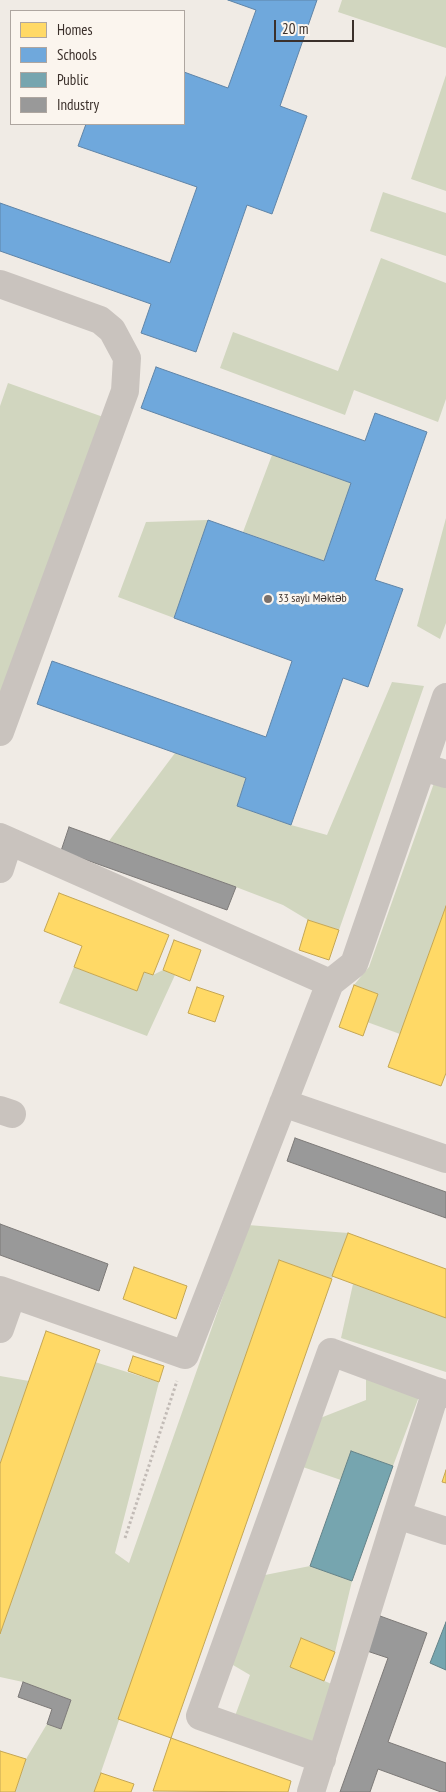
<!DOCTYPE html>
<html>
<head>
<meta charset="utf-8">
<style>
  body { margin:0 }
  #map { position:relative; width:446px; height:1792px; overflow:hidden; background:#f0ebe5; font-family:"PT Sans Narrow",sans-serif }
  canvas { display:block }
  .legend { position:absolute; left:10px; top:10px; width:175px; height:115px; box-sizing:border-box; background:#fbf5ee; border:1px solid #aea6a0; margin:0; padding:6px 9px; list-style:none; font-size:15px; color:#3b302b }
  .legend li { display:flex; align-items:center; gap:10px; height:25px }
  .legend b { width:25px; border:1px solid #aea6a0 }
  .scale { position:absolute; left:274px; top:20px; width:80px; height:22px; box-sizing:border-box; border:2px solid #3b302b; border-top:0; padding-left:6px; font-size:15px; line-height:18px; white-space:nowrap; color:#3b302b; -webkit-text-stroke:4px #fbf5ee; paint-order:stroke }
</style>
</head>
<body>
<div id="map">
<canvas width="446" height="1792"></canvas>
<ul class="legend">
<li><b style="height:14px;background:#ffd966"></b>Homes</li>
<li><b style="height:14px;background:#6fa8dc"></b>Schools</li>
<li><b style="height:14px;background:#76a5af"></b>Public</li>
<li><b style="height:14px;background:#999"></b>Industry</li>
</ul>
<div class="scale">20 m</div>
</div>
<script>
const ctx = document.querySelector('canvas').getContext('2d');
ctx.lineJoin = 'round';
function fillPath(path, color) { ctx.fillStyle = color; ctx.fill(path, 'evenodd'); }
const poly = rows => new Path2D(rows.map(r => 'M' + r).join(''));
function strokePath(path, color, width, dash) { ctx.strokeStyle = color; ctx.lineWidth = width; ctx.lineCap = dash ? 'butt' : 'round'; ctx.setLineDash(dash || []); ctx.stroke(path); }
function drawText(font, color, halo, rows, align = 'center') {
  ctx.font = font + ' "PT Sans Narrow",sans-serif'; ctx.lineWidth = 5; ctx.setLineDash([]); ctx.textBaseline = 'middle'; ctx.strokeStyle = halo; ctx.fillStyle = color; for (const [text, x, y, turn = 0] of rows) {
    ctx.save(); ctx.translate(x, y); ctx.rotate((+turn || 0) * Math.PI / 180); ctx.textAlign = isNaN(turn) ? turn : align; if (halo) ctx.strokeText(text, 0, 0); ctx.fillText(text, 0, 0); ctx.restore();
  }
}
fillPath(poly([
  [342,0,446,0,446,48,338,12],
  [446,75,446,191,411,179],
  [383,192,446,213,446,256,370,231],
  [381,258,446,283,446,399,438,422,354,390,345,415,220,368,233,332,338,371],
  [8,383,106,418,0,694,0,406],
  [272,455,351,483,324,561,243,532],
  [446,518,446,623,440,639,417,626],
  [208,520,174,618,118,597,146,522],
  [392,682,424,686,339,930,308,920,283,905,236,887,109,841,175,753,246,778,237,806,291,825,327,835],
  [434,783,446,786,446,906,400,1034,367,1022,378,994,354,985,369,967],
  [74,967,137,991,144,972,153,975,163,970,175,975,147,1036,59,1003],
  [248,1225,348,1233,332,1279,279,1260,94,1792,15,1792,26,1759,47,1724,61,1729,71,1700,23,1682,0,1677,0,1634,95,1362,159,1382,115,1553,129,1563],
  [353,1284,446,1318,446,1372,341,1338],
  [366,1365,423,1386,393,1466,351,1451,341,1480,291,1463,305,1424,366,1400],
  [0,1376,29,1381,0,1464],
  [310,1566,352,1581,335,1652,301,1638,290,1666,343,1689,322,1759,231,1727,250,1675,221,1658,250,1578]
]), '#d1d6bf');
const homes = poly([
  [59,893,169,935,153,975,144,972,137,991,74,967,82,946,44,931,59,893],
  [446,906,446,1073,441,1086,388,1067,446,906],
  [308,920,339,930,329,960,299,950,308,920],
  [174,940,201,950,190,981,163,970,174,940],
  [354,985,378,994,363,1036,339,1027,354,985],
  [197,987,224,996,215,1022,188,1013,197,987],
  [348,1233,446,1269,446,1318,332,1276,348,1233],
  [279,1260,332,1279,171,1738,118,1719,279,1260],
  [134,1267,187,1286,176,1319,123,1299,134,1267],
  [46,1331,100,1350,0,1634,0,1464,46,1331],
  [133,1356,164,1366,159,1382,128,1371,133,1356],
  [446,1470,446,1483,442,1482,446,1470],
  [301,1638,335,1652,324,1681,290,1667,301,1638],
  [171,1738,291,1781,288,1792,153,1791,171,1738],
  [0,1751,26,1759,15,1792,0,1792,0,1751],
  [101,1773,134,1784,131,1792,94,1792,101,1773]
]);
fillPath(homes, '#ffd966');
strokePath(homes, '#c4a654', 1);
const schools = poly([
  [228,0,317,0,280,106,307,116,272,214,247,205,196,352,141,333,151,304,0,251,0,203,170,263,197,187,78,146,86,124,184,124,184,72,228,88,256,10,228,0],
  [156,367,365,441,375,413,427,432,375,580,403,589,368,687,343,678,291,825,237,806,246,778,37,704,52,661,266,737,292,661,174,618,208,520,324,561,351,483,141,408,156,367]
]);
fillPath(schools, '#6fa8dc');
strokePath(schools, '#5f84a7', 1);
const public = poly([
  [351,1451,393,1466,352,1581,310,1566,351,1451],
  [446,1622,446,1670,430,1663,446,1622]
]);
fillPath(public, '#76a5af');
strokePath(public, '#648287', 1);
const industry = poly([
  [69,827,236,887,227,910,61,851,69,827],
  [295,1138,446,1192,446,1218,287,1161,295,1138],
  [0,1224,108,1264,99,1291,0,1255,0,1224],
  [380,1616,427,1633,388,1742,446,1763,446,1792,441,1792,378,1769,370,1792,340,1792,388,1658,367,1651,380,1616],
  [23,1682,71,1700,61,1729,47,1724,52,1709,18,1697,23,1682]
]);
fillPath(industry, '#999');
strokePath(industry, '#7d7a78', 1);
strokePath(poly([
  [125,1538,177,1381]
]), '#c2bbb6', 3, [2.5, 2.5]);
strokePath(poly([
  [0,284,100,320,112,330,127,358,125,391,0,732],
  [422,767,446,774],
  [0,837,330,983,185,1355,0,1290],
  [0,869,9,841],
  [330,983,354,964,446,697],
  [283,1103,446,1159],
  [0,1110,12,1114],
  [0,1329,12,1295],
  [446,1394,436,1391,397,1515,446,1531],
  [322,1759,200,1716,331,1352,436,1391],
  [311,1792,397,1515]
]), '#c9c3be', 28);
for (const [x, y, r, color] of [
  [268,599,5,"#7a716c"]
]) { const dot = new Path2D(); dot.arc(x, y, r, 0, 2 * Math.PI); ctx.fillStyle = color; ctx.fill(dot); strokePath(dot, '#fbf5ee', 2); }
drawText('12px', '#3b302b', '#fbf5ee', [
  ["33 saylı Məktəb",278,599]
], 'left');
</script>
</body>
</html>
